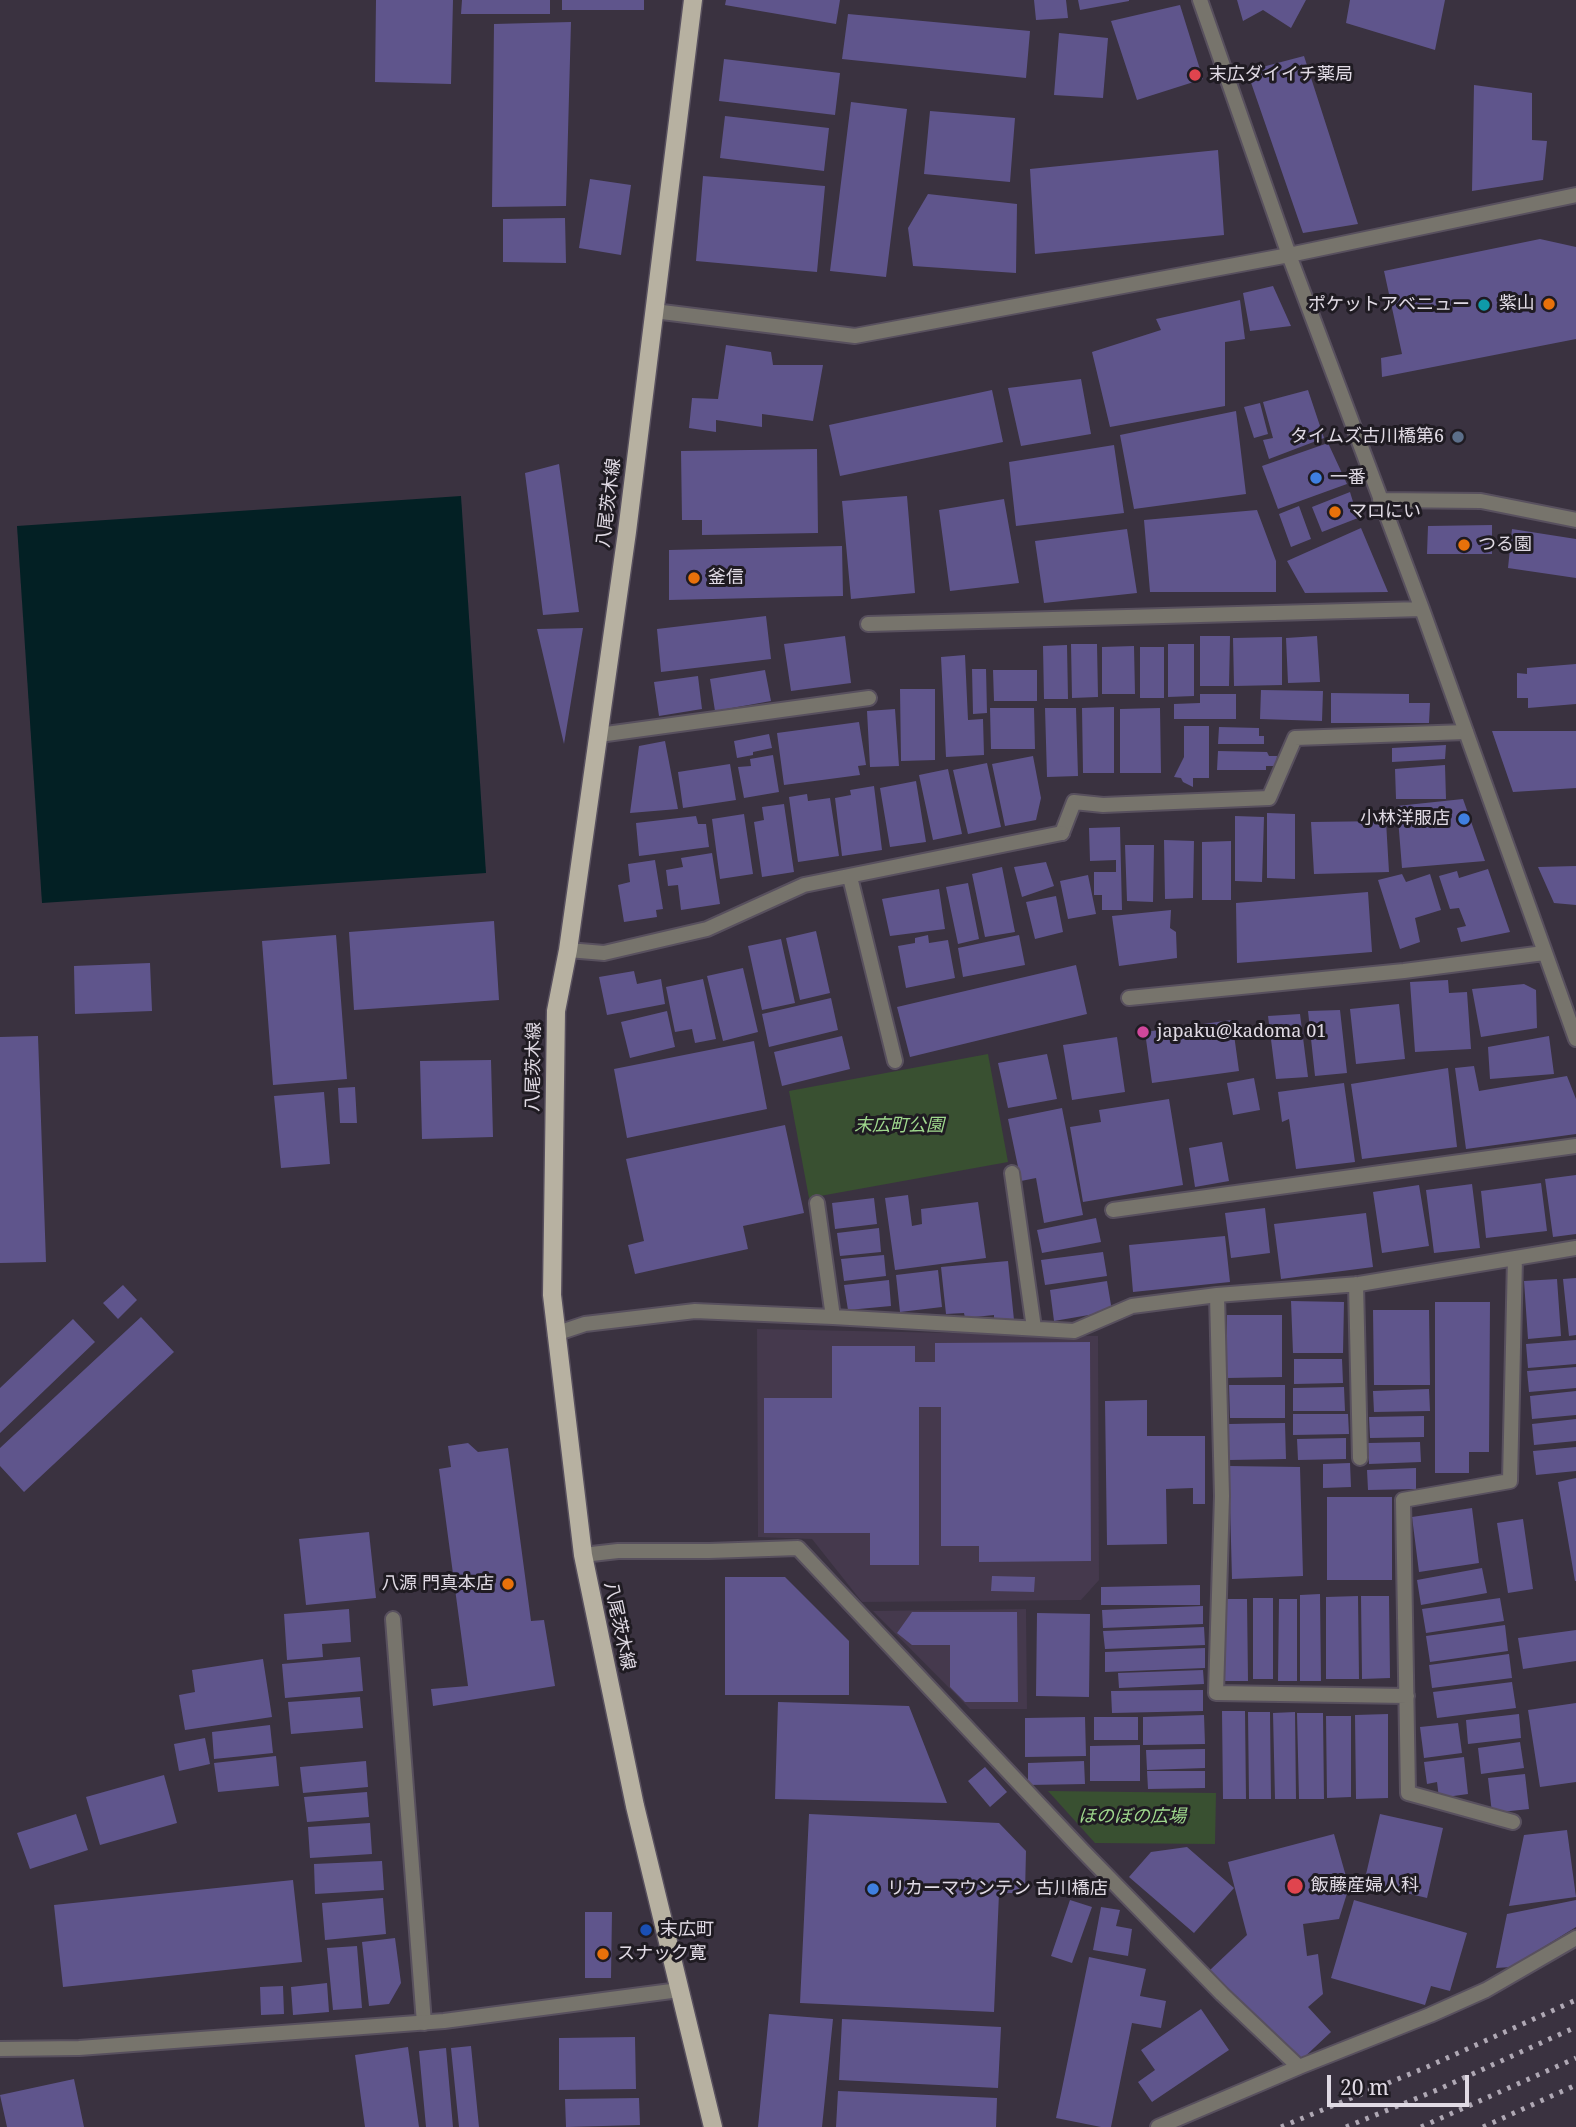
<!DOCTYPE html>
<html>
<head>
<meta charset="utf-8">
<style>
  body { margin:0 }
  #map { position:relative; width:1576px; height:2127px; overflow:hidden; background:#3a3240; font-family:"Noto Serif",serif }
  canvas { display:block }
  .scale { position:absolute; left:1327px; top:2075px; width:142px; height:32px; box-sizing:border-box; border:4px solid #e0dae4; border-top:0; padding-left:9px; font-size:21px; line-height:24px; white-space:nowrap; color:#e0dae4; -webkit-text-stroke:5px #1f1b22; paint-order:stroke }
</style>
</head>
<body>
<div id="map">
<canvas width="1576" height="2127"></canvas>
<div class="scale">20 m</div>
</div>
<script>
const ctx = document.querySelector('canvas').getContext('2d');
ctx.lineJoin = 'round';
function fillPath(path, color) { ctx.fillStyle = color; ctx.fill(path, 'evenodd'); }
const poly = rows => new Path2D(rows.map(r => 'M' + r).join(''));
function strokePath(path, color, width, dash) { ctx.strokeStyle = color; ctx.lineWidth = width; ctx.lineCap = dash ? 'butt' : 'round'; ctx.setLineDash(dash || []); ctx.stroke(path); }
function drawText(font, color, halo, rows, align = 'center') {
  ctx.font = font + ' "Noto Serif","Noto Sans JP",serif'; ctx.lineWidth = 6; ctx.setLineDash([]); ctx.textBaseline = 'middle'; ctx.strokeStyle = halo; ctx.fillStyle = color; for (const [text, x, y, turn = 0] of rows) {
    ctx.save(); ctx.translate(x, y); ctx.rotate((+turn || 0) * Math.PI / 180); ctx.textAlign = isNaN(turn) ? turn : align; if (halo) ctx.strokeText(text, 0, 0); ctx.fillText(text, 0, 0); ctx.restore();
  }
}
fillPath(poly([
  [757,1329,1098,1336,1099,1580,1081,1600,862,1602,812,1539,758,1537],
  [1026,1609,1027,1709,970,1709,873,1611]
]), '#45394d');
fillPath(poly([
  [988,1054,1008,1162,809,1198,789,1091],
  [1048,1791,1216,1793,1215,1844,1095,1843]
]), '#395031');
fillPath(poly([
  [461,496,486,873,42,903,17,526]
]), '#032024');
fillPath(poly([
  [376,0,453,0,451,84,375,82],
  [462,0,550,0,550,14,461,14],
  [562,0,644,0,644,10,562,10],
  [726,0,840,0,836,24,725,5],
  [1034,0,1066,0,1068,18,1036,20],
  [1078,0,1129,0,1129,1,1080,10],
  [1237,0,1306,0,1291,28,1263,10,1243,21],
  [1350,0,1445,0,1435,50,1346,23],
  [1180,5,1203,79,1137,100,1111,21],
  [848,14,1030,31,1026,78,842,59],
  [571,22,566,206,492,207,494,24],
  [1059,33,1108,38,1103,98,1054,95],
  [1304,56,1358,224,1303,233,1247,71],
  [724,59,840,73,835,115,719,101],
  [1474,85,1532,93,1532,140,1547,141,1543,180,1472,191],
  [851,102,907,109,886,277,830,271],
  [930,111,1015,118,1010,182,924,174],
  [725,116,829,128,824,171,720,158],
  [1218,150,1224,235,1035,254,1030,169],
  [703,176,825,186,817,272,696,261],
  [590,179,631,185,621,255,579,248],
  [928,194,1017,204,1016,273,913,266,908,228],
  [565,218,566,263,503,262,503,219],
  [1540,239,1576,247,1576,339,1382,377,1381,358,1402,354,1384,271],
  [1273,286,1291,326,1250,331,1243,293],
  [1240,300,1245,339,1225,342,1225,406,1110,427,1092,352,1161,330,1156,319],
  [726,345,771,352,773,365,823,365,813,421,762,414,762,427,716,420,716,432,689,428,692,398,718,399],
  [1081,379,1091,434,1021,446,1008,388],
  [992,390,1003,442,840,476,829,425],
  [1308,390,1324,438,1269,459,1263,440,1273,438,1263,402],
  [1260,403,1268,434,1254,438,1244,407],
  [1236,411,1246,494,1134,509,1120,435],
  [1328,443,1347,484,1278,509,1262,466],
  [1114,445,1124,513,1016,526,1009,462],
  [817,449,818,533,702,535,702,520,682,520,681,451],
  [559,464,579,612,543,615,525,473],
  [1350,492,1358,518,1322,532,1312,507],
  [907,496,915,593,851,599,842,501],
  [1004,499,1019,583,950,591,939,510],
  [1299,506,1311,539,1291,547,1279,514],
  [1257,510,1276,561,1276,592,1150,592,1144,520],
  [1492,525,1492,554,1427,554,1428,526],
  [1361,528,1388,592,1305,593,1287,561],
  [1127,529,1137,593,1044,603,1035,541],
  [1512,529,1576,539,1576,578,1508,568],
  [842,546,843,596,669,600,669,550],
  [766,616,771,659,661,672,657,629],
  [583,628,564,744,537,629],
  [845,636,851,683,791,691,784,644],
  [1200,636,1230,636,1229,686,1200,686],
  [1317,636,1320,682,1288,683,1286,638],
  [1282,637,1282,685,1234,686,1233,638],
  [1071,644,1097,644,1098,697,1072,698],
  [1168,644,1194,644,1194,696,1168,697],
  [1067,645,1068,699,1044,699,1043,646],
  [1134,646,1135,694,1102,694,1102,647],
  [1140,647,1164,647,1164,698,1140,698],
  [965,655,968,720,983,719,984,755,946,757,941,657],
  [1576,664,1576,704,1528,708,1528,698,1517,698,1517,673,1527,674,1527,668],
  [972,669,986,669,987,713,973,714],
  [765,670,771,701,715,711,710,679],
  [993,670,1037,670,1037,701,994,701],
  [698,676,702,709,659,716,654,682],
  [900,689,935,689,935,760,901,761],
  [1261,690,1323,691,1322,721,1260,719],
  [1331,693,1409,694,1409,703,1430,703,1429,723,1331,723],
  [1200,694,1236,694,1236,719,1174,719,1174,704,1200,703],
  [1114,707,1114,773,1083,773,1082,708],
  [990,708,1034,708,1035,749,991,749],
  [1045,708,1076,708,1078,776,1047,777],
  [1160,708,1161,773,1120,773,1120,709],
  [895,709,899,766,870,767,867,711],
  [859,722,866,765,858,766,860,775,784,785,777,733],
  [1184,726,1209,726,1209,778,1193,778,1193,787,1183,782,1181,778,1174,777,1184,757],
  [1219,727,1259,728,1259,736,1264,736,1264,744,1218,744],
  [1492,731,1576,731,1576,788,1513,792],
  [769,734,772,748,753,752,753,755,737,758,734,741],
  [665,741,678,809,630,813,639,746],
  [1446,745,1445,759,1392,762,1392,748],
  [1218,751,1267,752,1269,756,1277,756,1276,766,1266,766,1266,770,1217,770],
  [773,755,779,792,744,798,738,767,751,766,750,759],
  [1033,756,1041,798,1036,820,1005,826,992,764],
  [987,763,1001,827,968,834,953,770],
  [730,764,736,800,683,808,678,772],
  [1445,765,1446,799,1396,799,1395,769],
  [948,769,962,834,933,840,919,775],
  [916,781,926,842,890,847,880,788],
  [874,786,882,850,842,856,835,798,851,795,850,790],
  [807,794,808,801,830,798,839,856,798,862,789,797],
  [1463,799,1485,861,1402,868,1397,806],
  [784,804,794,872,762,877,754,822,764,820,762,807],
  [1267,813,1295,814,1295,879,1267,878],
  [744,814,753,874,720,879,712,819],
  [696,816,698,824,706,824,709,847,639,856,636,823],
  [1235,816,1264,817,1262,882,1235,881],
  [1386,821,1389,872,1314,874,1311,822],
  [1120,827,1122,910,1102,910,1102,895,1094,895,1094,872,1116,872,1116,860,1090,861,1089,828],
  [1164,840,1194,841,1193,898,1165,899],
  [1231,841,1231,900,1202,900,1202,842],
  [1125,845,1154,845,1153,902,1127,901],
  [712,853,720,904,681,910,678,885,668,886,666,870,683,867,681,858],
  [655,860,663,909,656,910,657,917,624,922,618,885,630,882,628,864],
  [1046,862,1054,886,1022,897,1014,867],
  [1576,866,1576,905,1554,903,1538,867],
  [1002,867,1015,932,985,937,972,874],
  [1488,869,1510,932,1461,942,1457,928,1466,926,1459,908,1450,909,1439,876,1457,871,1459,878],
  [1402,874,1406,882,1430,874,1441,910,1415,918,1420,942,1400,949,1378,880],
  [1088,875,1096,914,1068,919,1060,881],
  [968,883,979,939,958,944,946,887],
  [939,889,945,929,890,936,882,899],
  [1368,892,1372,952,1237,963,1236,903],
  [1056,896,1063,932,1035,939,1026,902],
  [1171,910,1170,928,1176,932,1177,958,1119,966,1112,916],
  [494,921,499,1000,354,1010,349,932],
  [816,931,830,993,800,1000,786,938],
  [336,935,347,1079,273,1085,262,941],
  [928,935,929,943,948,940,955,978,906,988,898,946,915,943,915,938],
  [1019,935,1025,965,963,977,958,948],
  [781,939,795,1003,762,1010,748,946],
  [150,963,152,1011,75,1014,74,966],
  [1076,965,1087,1014,910,1057,897,1007],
  [743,968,758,1032,723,1041,707,976],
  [634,971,637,984,661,979,665,1004,607,1015,599,977],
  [703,979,716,1039,695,1043,692,1029,675,1032,666,987],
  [1448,980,1449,993,1467,992,1471,1049,1415,1052,1410,982],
  [1524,984,1536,990,1537,1028,1481,1037,1472,989],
  [831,998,838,1030,769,1047,762,1014],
  [1399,1004,1405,1059,1356,1064,1350,1009],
  [1340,1010,1347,1073,1315,1076,1308,1011],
  [667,1011,675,1047,630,1058,621,1022],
  [1300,1014,1308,1077,1276,1079,1268,1016],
  [1232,1020,1239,1071,1152,1083,1145,1032],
  [38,1036,46,1262,0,1263,0,1037],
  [842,1036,850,1069,782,1086,774,1052],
  [1549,1036,1554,1074,1490,1079,1488,1047],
  [1117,1037,1125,1092,1072,1100,1063,1045],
  [754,1041,767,1109,627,1138,614,1069],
  [1047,1054,1057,1099,1008,1108,998,1063],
  [491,1060,493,1137,422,1139,420,1061],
  [1474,1066,1479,1091,1567,1076,1576,1099,1576,1134,1466,1149,1455,1068],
  [1448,1068,1457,1147,1362,1159,1351,1084],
  [1254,1078,1260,1110,1233,1115,1227,1083],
  [1344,1083,1355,1162,1296,1169,1289,1119,1282,1122,1278,1092],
  [355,1087,357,1123,340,1123,338,1088],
  [324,1092,330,1164,281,1168,274,1096],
  [1169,1099,1183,1185,1083,1202,1070,1127,1101,1122,1099,1110],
  [1062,1108,1083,1215,1044,1223,1036,1178,1021,1181,1008,1119],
  [785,1125,804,1213,743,1226,748,1249,635,1274,628,1245,644,1241,626,1159],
  [1222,1142,1229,1181,1195,1187,1189,1148],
  [1576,1175,1576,1234,1553,1237,1545,1179],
  [1541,1183,1547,1231,1486,1238,1481,1191],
  [1472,1184,1480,1248,1434,1253,1426,1190],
  [1419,1185,1429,1246,1382,1253,1373,1192],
  [908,1195,912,1226,922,1224,921,1209,978,1202,986,1258,895,1270,885,1198],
  [874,1198,877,1224,835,1229,832,1203],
  [1265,1208,1270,1253,1231,1258,1225,1213],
  [1366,1213,1373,1267,1281,1279,1274,1224],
  [1096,1218,1101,1242,1042,1253,1037,1230],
  [879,1228,881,1252,840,1256,837,1233],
  [1225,1236,1230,1282,1133,1292,1129,1245],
  [1103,1252,1107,1276,1045,1285,1041,1260],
  [884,1255,886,1276,844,1281,841,1259],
  [1008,1261,1014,1320,994,1321,994,1315,965,1318,964,1313,946,1314,941,1267],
  [938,1270,942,1307,900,1312,896,1275],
  [1576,1278,1576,1335,1569,1336,1563,1279],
  [1557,1279,1561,1336,1528,1339,1524,1281],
  [889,1280,891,1306,848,1310,844,1285],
  [1107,1281,1112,1311,1054,1321,1050,1290],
  [123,1285,137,1300,118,1319,103,1303],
  [1291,1301,1344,1302,1343,1353,1293,1353],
  [1435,1302,1490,1302,1489,1452,1469,1452,1469,1473,1435,1473],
  [1373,1310,1429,1310,1430,1385,1374,1385],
  [1227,1315,1282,1315,1282,1377,1227,1378],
  [141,1317,174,1352,24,1492,0,1466,0,1448],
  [73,1319,95,1342,0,1433,0,1388],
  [1576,1340,1576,1364,1528,1368,1526,1344],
  [1090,1342,1091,1561,979,1562,979,1546,941,1546,941,1407,919,1407,919,1565,870,1565,870,1533,764,1533,764,1398,832,1398,832,1346,915,1346,915,1362,935,1362,935,1343],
  [1294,1359,1342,1359,1343,1383,1294,1384],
  [1576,1367,1576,1388,1529,1392,1527,1371],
  [1229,1385,1285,1385,1285,1418,1230,1418],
  [1344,1387,1345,1411,1293,1411,1293,1388],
  [1429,1389,1430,1411,1374,1412,1373,1391],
  [1576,1391,1576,1415,1532,1419,1530,1396],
  [1147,1400,1147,1436,1205,1436,1205,1504,1193,1504,1193,1488,1166,1489,1167,1544,1107,1545,1105,1401],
  [1293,1414,1348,1414,1349,1434,1293,1435],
  [1424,1416,1424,1437,1370,1438,1369,1417],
  [1576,1419,1576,1441,1534,1445,1532,1424],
  [1285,1423,1286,1459,1229,1460,1229,1424],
  [1346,1438,1346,1459,1298,1460,1297,1439],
  [1420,1442,1421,1462,1369,1464,1368,1443],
  [468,1443,478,1452,508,1448,531,1621,544,1620,555,1686,433,1706,431,1689,468,1686,439,1469,451,1467,448,1446],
  [1576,1447,1576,1471,1536,1475,1533,1451],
  [1350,1463,1351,1487,1323,1488,1323,1464],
  [1229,1466,1300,1467,1303,1576,1232,1579],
  [1416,1468,1416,1489,1368,1490,1367,1470],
  [1576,1478,1576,1581,1575,1581,1558,1482],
  [1327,1497,1392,1497,1392,1580,1327,1580],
  [1472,1508,1479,1563,1419,1572,1412,1517],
  [1523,1519,1533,1589,1508,1593,1497,1523],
  [369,1532,376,1598,306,1605,299,1539],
  [1482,1568,1487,1593,1421,1605,1417,1580],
  [992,1576,1035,1577,1034,1592,991,1591],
  [725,1577,785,1577,849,1641,849,1695,725,1695],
  [1200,1585,1200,1605,1101,1605,1101,1587],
  [1320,1594,1321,1681,1300,1681,1300,1595],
  [1358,1596,1359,1679,1326,1679,1326,1597],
  [1361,1596,1389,1596,1390,1678,1362,1679],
  [1253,1598,1273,1598,1273,1679,1253,1679],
  [1500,1598,1504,1621,1426,1633,1422,1609],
  [1225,1599,1247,1599,1248,1681,1225,1681],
  [1279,1599,1297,1599,1297,1681,1278,1681],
  [1203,1606,1203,1624,1103,1628,1102,1610],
  [349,1609,351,1642,322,1644,323,1657,287,1660,284,1614],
  [912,1612,1017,1612,1018,1702,965,1702,950,1687,950,1645,912,1645,897,1633],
  [1037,1613,1090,1614,1089,1697,1036,1696],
  [1505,1625,1508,1651,1430,1662,1426,1636],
  [1204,1627,1205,1645,1105,1649,1103,1631],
  [1576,1630,1576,1661,1523,1669,1518,1638],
  [1205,1648,1205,1668,1105,1672,1105,1652],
  [1509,1654,1512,1678,1432,1688,1429,1665],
  [360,1657,363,1691,285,1698,282,1664],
  [263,1659,272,1717,185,1730,179,1695,195,1692,192,1670],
  [1203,1670,1204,1684,1119,1688,1118,1673],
  [1512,1682,1516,1708,1437,1718,1433,1692],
  [1203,1690,1203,1711,1112,1713,1111,1691],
  [360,1697,363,1728,291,1734,288,1702],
  [778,1702,909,1706,947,1803,775,1799],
  [1576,1703,1576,1782,1540,1787,1528,1710],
  [1222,1711,1245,1711,1246,1799,1223,1799],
  [1248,1712,1270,1712,1271,1799,1249,1799],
  [1295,1712,1296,1799,1275,1799,1273,1713],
  [1297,1713,1323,1713,1324,1799,1299,1799],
  [1388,1714,1388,1798,1356,1799,1355,1715],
  [1519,1714,1521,1738,1468,1744,1466,1720],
  [1204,1715,1205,1744,1143,1745,1143,1717],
  [1326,1716,1351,1716,1351,1797,1327,1798],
  [1085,1717,1086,1756,1025,1757,1025,1718],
  [1094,1717,1138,1717,1138,1740,1094,1740],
  [1458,1723,1462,1753,1424,1758,1420,1727],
  [270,1725,273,1753,214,1759,212,1732],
  [205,1738,210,1764,179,1771,174,1744],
  [1520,1742,1524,1768,1481,1774,1478,1748],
  [1140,1745,1140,1781,1090,1781,1090,1746],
  [1205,1749,1205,1768,1147,1770,1146,1750],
  [276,1756,279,1786,218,1792,214,1763],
  [1464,1757,1468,1794,1439,1798,1437,1782,1427,1784,1424,1762],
  [366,1761,368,1787,303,1793,300,1767],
  [1084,1761,1085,1784,1028,1785,1028,1763],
  [985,1767,1007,1792,990,1807,968,1781],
  [1147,1771,1205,1771,1205,1788,1148,1789],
  [1525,1774,1529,1809,1492,1813,1488,1778],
  [164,1775,177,1823,100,1845,86,1797],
  [367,1792,369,1817,307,1822,304,1797],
  [76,1814,88,1850,30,1869,17,1833],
  [809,1814,999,1823,1026,1851,1025,1893,999,1893,994,2012,800,2003],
  [1380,1814,1443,1828,1427,1898,1364,1883],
  [370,1823,372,1854,310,1858,308,1827],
  [1567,1830,1576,1897,1509,1906,1524,1835],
  [1334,1834,1349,1887,1339,1919,1303,1924,1307,1956,1318,1954,1323,1994,1308,2007,1331,2032,1298,2063,1210,1970,1247,1935,1228,1862],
  [1187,1847,1234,1888,1194,1933,1129,1877,1151,1852],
  [382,1861,384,1890,315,1894,314,1864],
  [293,1880,302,1962,63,1987,54,1905],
  [383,1898,386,1934,325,1940,322,1903],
  [1070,1900,1092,1907,1072,1963,1051,1956],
  [1354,1900,1467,1933,1450,1991,1431,1986,1425,2005,1331,1978],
  [1576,1900,1576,1927,1511,1967,1496,1968,1507,1914],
  [1101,1907,1120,1910,1116,1926,1132,1929,1128,1956,1093,1950],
  [585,1912,612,1912,611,1978,585,1978],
  [395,1938,401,1983,389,2004,369,2006,362,1942],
  [357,1946,362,2008,333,2010,327,1948],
  [1089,1957,1146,1969,1140,1996,1166,2001,1161,2028,1132,2023,1111,2127,1101,2127,1056,2118],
  [327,1983,329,2012,293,2015,291,1987],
  [283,1986,284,2014,261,2015,260,1987],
  [1201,2009,1229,2050,1152,2102,1138,2082,1155,2070,1141,2050],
  [769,2014,833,2019,822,2127,758,2127],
  [842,2019,1001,2027,998,2088,839,2080],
  [635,2037,636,2089,559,2090,559,2038],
  [471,2046,479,2127,459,2127,451,2048],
  [408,2047,419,2127,365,2127,355,2055],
  [446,2048,453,2127,426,2127,419,2051],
  [74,2079,84,2127,7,2127,0,2095],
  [838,2091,997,2098,996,2127,836,2127],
  [639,2098,640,2125,566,2127,565,2099]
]), '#5f558c');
const service = poly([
  [1062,833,1074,802,1103,805,1269,798,1295,738,1466,732],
  [1012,1173,1034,1328],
  [817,1203,833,1317],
  [1113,1210,1576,1146],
  [1356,1284,1360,1458],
  [1217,1295,1222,1496,1216,1693,1407,1696],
  [555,1334,585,1324,695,1311,833,1317,1074,1331,1132,1306,1217,1295,1359,1284,1576,1248],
  [393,1619,424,2023],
  [1513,1822,1408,1793,1403,1500,1510,1481,1515,1258]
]);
const minor = poly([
  [1200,0,1289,255,1422,609,1576,1039],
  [654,311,855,336,1289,255,1576,195],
  [1380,500,1481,501,1576,520],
  [868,624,1422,609],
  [599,735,869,698],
  [850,877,895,1061],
  [568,950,604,953,707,929,804,885,1062,833],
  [1129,998,1404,971,1544,953],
  [583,1555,618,1551,709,1551,798,1548,1081,1849,1222,1994,1299,2067,1430,2015,1486,1990,1576,1938],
  [0,2049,79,2048,444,2021,679,1990],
  [1158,2127,1299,2067]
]);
const primary = poly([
  [693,0,627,532,568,950,556,1011,552,1295,583,1555,635,1806,713,2127]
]);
strokePath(service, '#58505e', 18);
strokePath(minor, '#58505e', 18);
strokePath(primary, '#58505e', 21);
strokePath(service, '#77746c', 14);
strokePath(minor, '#77746c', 14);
strokePath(primary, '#b7b1a1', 18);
strokePath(poly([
  [1281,2127,1427,2067,1576,2000],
  [1346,2127,1437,2090,1576,2027],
  [1421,2127,1576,2058],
  [1483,2127,1576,2085]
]), '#afa8b4', 5, [3.5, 7]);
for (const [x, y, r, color] of [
  [1195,75,7,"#e0444e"],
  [1549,304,7,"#e8710a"],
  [1484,305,7,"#0f9aa8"],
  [1458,437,7,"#5c6f8a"],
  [1316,478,7,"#3f7fe0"],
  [1335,512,7,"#e8710a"],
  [1464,545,7,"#e8710a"],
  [694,578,7,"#e8710a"],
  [1464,819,7,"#3f7fe0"],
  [1143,1032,7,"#d1479c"],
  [508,1584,7,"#e8710a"],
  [1295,1886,9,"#e0444e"],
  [873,1889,7,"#3f7fe0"],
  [646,1930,7,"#1a4fb4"],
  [603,1954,7,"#e8710a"]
]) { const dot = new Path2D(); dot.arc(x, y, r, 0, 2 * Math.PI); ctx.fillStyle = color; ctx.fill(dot); strokePath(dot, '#1f1b22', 2.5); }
drawText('18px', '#e0dae4', '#1f1b22', [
  ["末広ダイイチ薬局",1209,75],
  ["紫山",1535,304,"right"],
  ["ポケットアベニュー",1470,305,"right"],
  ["タイムズ古川橋第6",1444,437,"right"],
  ["一番",1330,478],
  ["マロにい",1349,512],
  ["つる園",1478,545],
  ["釜信",708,578],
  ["小林洋服店",1450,819,"right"],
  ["japaku@kadoma 01",1157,1032],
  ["八源 門真本店",494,1584,"right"],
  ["飯藤産婦人科",1311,1886],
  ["リカーマウンテン 古川橋店",887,1889],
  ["末広町",660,1930],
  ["スナック寛",617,1954]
], 'left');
drawText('18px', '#e0dae4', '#1f1b22', [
  ["八尾茨木線",609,503,-83],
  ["八尾茨木線",534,1067,-89],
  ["八尾茨木線",619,1626,78]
]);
drawText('italic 18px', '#9fd88d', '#1f1b22', [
  ["末広町公園",899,1126],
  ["ほのぼの広場",1132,1817]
]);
</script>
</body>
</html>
